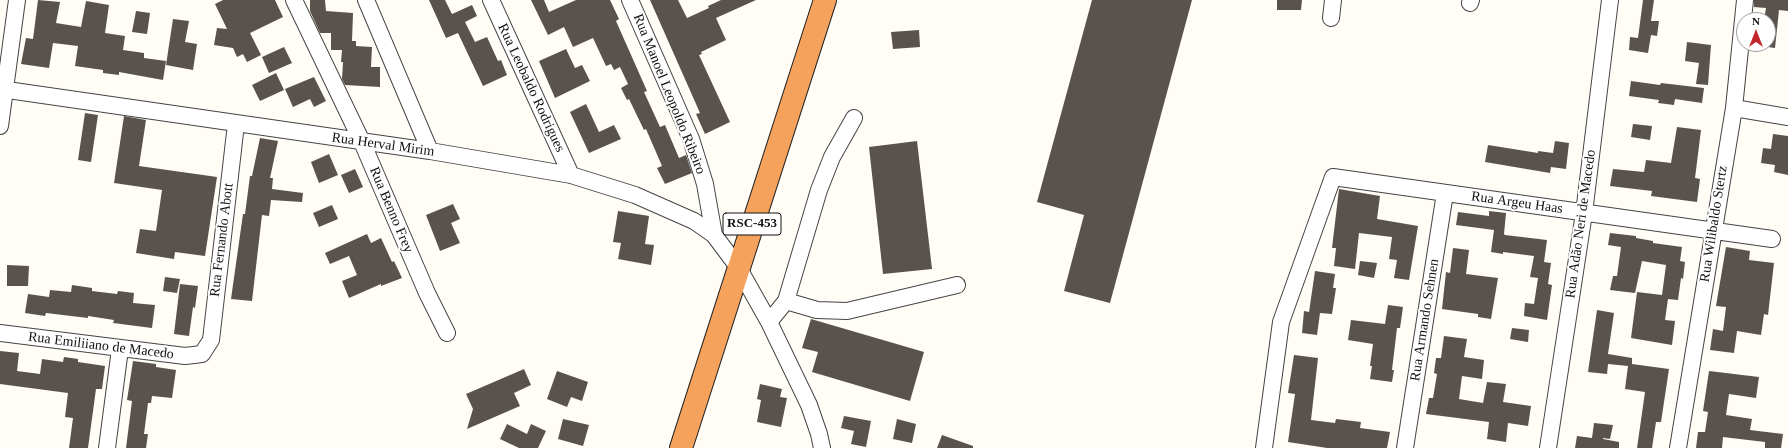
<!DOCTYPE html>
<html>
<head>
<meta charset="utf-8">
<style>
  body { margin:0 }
  #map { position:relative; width:1788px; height:448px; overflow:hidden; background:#fffdf5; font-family:Georgia,serif }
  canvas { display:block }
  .north { position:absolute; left:1736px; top:12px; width:40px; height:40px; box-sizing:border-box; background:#fff; border:1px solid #a0a0a0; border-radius:50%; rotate:0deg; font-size:11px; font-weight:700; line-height:16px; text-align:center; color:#111 }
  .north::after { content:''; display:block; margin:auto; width:14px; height:18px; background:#c4262e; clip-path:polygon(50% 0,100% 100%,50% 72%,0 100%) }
</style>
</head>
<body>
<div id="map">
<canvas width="1788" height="448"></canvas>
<div class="north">N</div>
</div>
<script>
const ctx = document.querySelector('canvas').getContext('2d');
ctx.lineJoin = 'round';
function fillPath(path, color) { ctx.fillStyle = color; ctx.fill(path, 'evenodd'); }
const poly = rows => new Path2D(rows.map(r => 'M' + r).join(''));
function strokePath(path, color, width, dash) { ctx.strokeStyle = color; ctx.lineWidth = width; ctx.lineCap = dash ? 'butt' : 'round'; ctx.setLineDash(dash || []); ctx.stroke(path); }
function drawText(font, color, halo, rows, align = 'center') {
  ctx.font = font + ' Georgia,serif'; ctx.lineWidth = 4; ctx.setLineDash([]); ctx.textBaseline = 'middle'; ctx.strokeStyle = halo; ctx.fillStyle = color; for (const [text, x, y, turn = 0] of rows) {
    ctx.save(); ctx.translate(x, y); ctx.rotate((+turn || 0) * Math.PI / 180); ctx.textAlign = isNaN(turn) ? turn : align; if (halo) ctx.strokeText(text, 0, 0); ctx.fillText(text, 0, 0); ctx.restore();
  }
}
fillPath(poly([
  [38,0,60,2,56,23,81,27,86,1,109,5,105,33,125,36,123,50,144,53,144,58,166,61,163,80,119,72,119,75,103,73,103,70,75,66,78,46,53,43,49,68,21,64,26,38,33,39],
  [223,0,275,0,283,17,250,33,261,55,247,62,243,54,237,57,233,48,214,45,217,28,227,29,215,4],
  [310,0,325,0,326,11,353,13,352,41,356,41,356,46,372,47,371,67,380,67,380,87,345,85,342,79,343,62,341,62,342,50,331,50,331,33,320,33,310,11],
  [429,0,445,0,452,14,472,5,477,16,465,22,475,42,487,37,498,61,501,60,507,75,483,86,458,33,446,38],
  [531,0,544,0,549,12,576,0,610,0,619,19,616,21,647,91,644,92,660,127,665,125,679,158,686,155,692,173,665,184,657,168,662,166,646,129,644,130,629,99,627,100,621,88,628,84,620,67,614,70,611,64,606,66,593,38,573,47,564,27,548,35],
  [650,0,678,0,687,18,709,8,708,6,721,0,756,0,716,18,726,40,701,52,702,54,699,55,730,122,705,134,696,114,700,113],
  [1092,0,1192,0,1110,303,1064,291,1084,215,1037,202],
  [1277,0,1302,0,1301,10,1277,10],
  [1643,0,1654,0,1651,21,1659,21,1657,36,1651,35,1648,53,1629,50,1630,37,1638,38],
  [1754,0,1788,0,1788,11,1779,10,1775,48,1768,47,1768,20,1764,20,1766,8,1754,7],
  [136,11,150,13,147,34,132,32],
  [173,19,189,21,185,42,197,44,193,70,166,65],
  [919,30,920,47,893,49,891,32],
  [1687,42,1711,45,1708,85,1696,84,1699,63,1685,61],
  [284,47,292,63,269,73,262,57],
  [566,49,575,68,582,65,590,81,555,98,539,61],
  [276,73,284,90,260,101,252,85],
  [314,77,326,101,314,107,310,99,293,107,285,89],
  [1631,81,1660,85,1661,83,1704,88,1702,103,1675,99,1674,105,1658,103,1659,100,1629,96],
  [586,104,599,132,614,125,621,139,589,153,570,112],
  [85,113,98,115,91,162,78,160],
  [124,116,146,120,139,166,217,177,205,256,175,252,174,259,136,253,140,229,156,231,162,190,114,183],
  [1633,124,1652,126,1650,140,1631,137],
  [1677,127,1701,130,1695,178,1700,179,1697,202,1651,196,1652,191,1610,186,1613,169,1644,172,1646,160,1671,163],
  [1773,134,1788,136,1788,175,1774,172,1775,165,1761,163,1763,148,1771,149],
  [260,138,278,141,270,178,273,178,272,189,303,193,302,202,271,200,269,216,262,215,252,301,231,299,243,214,245,214,250,176,252,176],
  [917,141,932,269,883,274,869,147],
  [1555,141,1569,143,1566,169,1551,167,1550,173,1485,162,1488,145,1538,153,1538,151,1553,153],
  [329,154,338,175,319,183,311,162],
  [355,169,363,187,349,193,341,175],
  [1339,189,1380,196,1377,219,1418,226,1409,280,1394,278,1397,260,1389,259,1392,237,1359,233,1355,269,1334,266,1336,248,1332,248],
  [453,204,460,219,451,223,460,243,440,251,426,215],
  [332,205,338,219,319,227,313,213],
  [618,211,649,216,645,244,654,245,651,265,618,259,621,243,613,242],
  [1489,211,1506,213,1504,234,1505,235,1547,240,1544,262,1551,263,1548,284,1552,285,1547,320,1524,316,1525,303,1534,304,1538,278,1530,277,1534,256,1503,252,1503,254,1491,252,1494,230,1456,225,1458,212,1489,216],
  [1610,233,1636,236,1636,238,1653,241,1653,243,1682,247,1680,261,1685,262,1683,279,1681,278,1678,300,1668,299,1665,320,1675,321,1672,345,1631,338,1637,292,1662,295,1666,265,1642,261,1635,293,1610,290,1613,276,1617,276,1621,247,1608,245],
  [367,234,371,243,381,238,392,262,394,261,402,278,381,286,381,284,349,298,342,281,357,275,349,256,330,264,325,253],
  [1726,247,1750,251,1749,260,1774,263,1768,315,1764,314,1761,335,1737,331,1734,353,1710,350,1713,329,1723,331,1726,307,1716,306],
  [1453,248,1469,250,1466,274,1498,278,1491,319,1478,317,1478,314,1442,309,1446,272,1450,273],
  [1360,261,1377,263,1374,278,1358,275],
  [7,265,29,266,28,286,7,286],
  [1315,271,1335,274,1333,288,1336,288,1332,314,1320,313,1317,335,1302,333,1304,311,1309,312],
  [165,277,180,279,177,293,163,291],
  [180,284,198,286,195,308,193,307,189,336,174,334],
  [72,285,92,288,92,291,117,294,118,291,134,293,133,303,155,305,152,328,113,323,114,320,88,316,88,318,46,313,45,316,25,313,28,294,49,297,50,290,71,292],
  [1388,305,1403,307,1400,328,1397,328,1392,370,1394,370,1392,382,1370,379,1372,366,1370,366,1373,344,1348,340,1351,320,1385,324],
  [1597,310,1614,313,1608,354,1632,358,1632,364,1669,369,1661,422,1656,422,1652,448,1637,448,1645,392,1625,389,1628,366,1608,364,1607,374,1588,372],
  [811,319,924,352,910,401,812,372,818,352,802,348],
  [1512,328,1529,330,1528,342,1510,339],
  [1444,336,1467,339,1464,357,1484,360,1482,379,1462,376,1459,399,1483,403,1487,382,1506,384,1503,402,1531,406,1528,426,1508,423,1506,442,1487,439,1489,422,1426,414,1429,398,1433,398,1437,374,1434,373,1436,358,1441,358],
  [0,351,19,353,17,371,40,374,42,359,63,362,64,357,78,359,78,362,105,366,102,389,96,389,88,448,69,448,73,418,65,417,68,393,0,384],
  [1294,355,1318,358,1311,420,1335,423,1336,419,1361,422,1360,428,1390,432,1387,448,1327,448,1288,442,1295,394,1288,393],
  [133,361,156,364,156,367,176,370,172,398,152,396,151,403,148,403,144,434,148,434,146,448,126,448,132,401,127,400],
  [524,369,531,385,514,393,520,406,467,429,473,409,466,394],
  [557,371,588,382,582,401,571,397,567,407,547,399],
  [1709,371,1759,377,1756,398,1729,394,1726,415,1752,419,1750,430,1783,434,1781,448,1765,448,1765,442,1723,437,1722,448,1696,448,1698,432,1705,432,1708,412,1703,411],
  [760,384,782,389,780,397,787,398,781,427,757,422,761,400,757,399],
  [844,416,871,421,866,447,851,444,854,431,841,428],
  [563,419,589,425,583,446,558,439],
  [897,419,916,424,912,443,893,439],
  [1594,423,1613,425,1610,439,1603,438,1603,439,1619,442,1619,448,1575,448,1577,436,1592,438],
  [507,424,527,434,531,424,546,431,538,448,519,448,500,439],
  [942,435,973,446,973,448,937,448]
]), '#5a524d');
const minor = poly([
  [294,0,362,142,427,293,447,333],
  [366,0,430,151],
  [491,0,571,175],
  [630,0,691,139,705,184,714,235],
  [1470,3,1471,0],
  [1331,18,1333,0],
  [0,89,430,151,571,175,635,195,694,221,714,235,738,267,769,322,809,405,819,434,822,448],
  [1734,108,1788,117],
  [0,126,17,0],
  [786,301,819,190,832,157,854,118],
  [769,322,786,301,817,310,847,311,957,285],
  [0,333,185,356,202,354,211,340,236,124],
  [107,448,120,349],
  [1264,448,1281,322,1333,177,1772,239],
  [1405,448,1445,193],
  [1548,448,1584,213,1610,0],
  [1678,448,1734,108,1745,0]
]);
const highway = poly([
  [681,448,825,0]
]);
strokePath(minor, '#444', 18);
strokePath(highway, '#222', 24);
strokePath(minor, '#fff', 16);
strokePath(highway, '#f5a25d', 22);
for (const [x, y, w] of [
  [752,224,58]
]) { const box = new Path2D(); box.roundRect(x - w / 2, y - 11, w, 22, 3); ctx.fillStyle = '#fff'; ctx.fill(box); strokePath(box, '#111', 1); }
drawText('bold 13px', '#111', null, [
  ["RSC-453",752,224]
]);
drawText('14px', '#111', '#fff', [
  ["Rua Leobaldo Rodrigues",531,88,65],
  ["Rua Manoel Leopoldo Ribeiro",669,94,68],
  ["Rua Herval Mirim",383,145,8],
  ["Rua Argeu Haas",1517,203,8],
  ["Rua Benno Frey",391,210,67],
  ["Rua Adão Neri de Macedo",1581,224,-82],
  ["Rua Wilibaldo Stertz",1714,224,-81],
  ["Rua Fernando Abott",222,240,-83],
  ["Rua Armando Sehnen",1425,320,-81],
  ["Rua Emiliiano de Macedo",101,346,7]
]);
</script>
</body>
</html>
